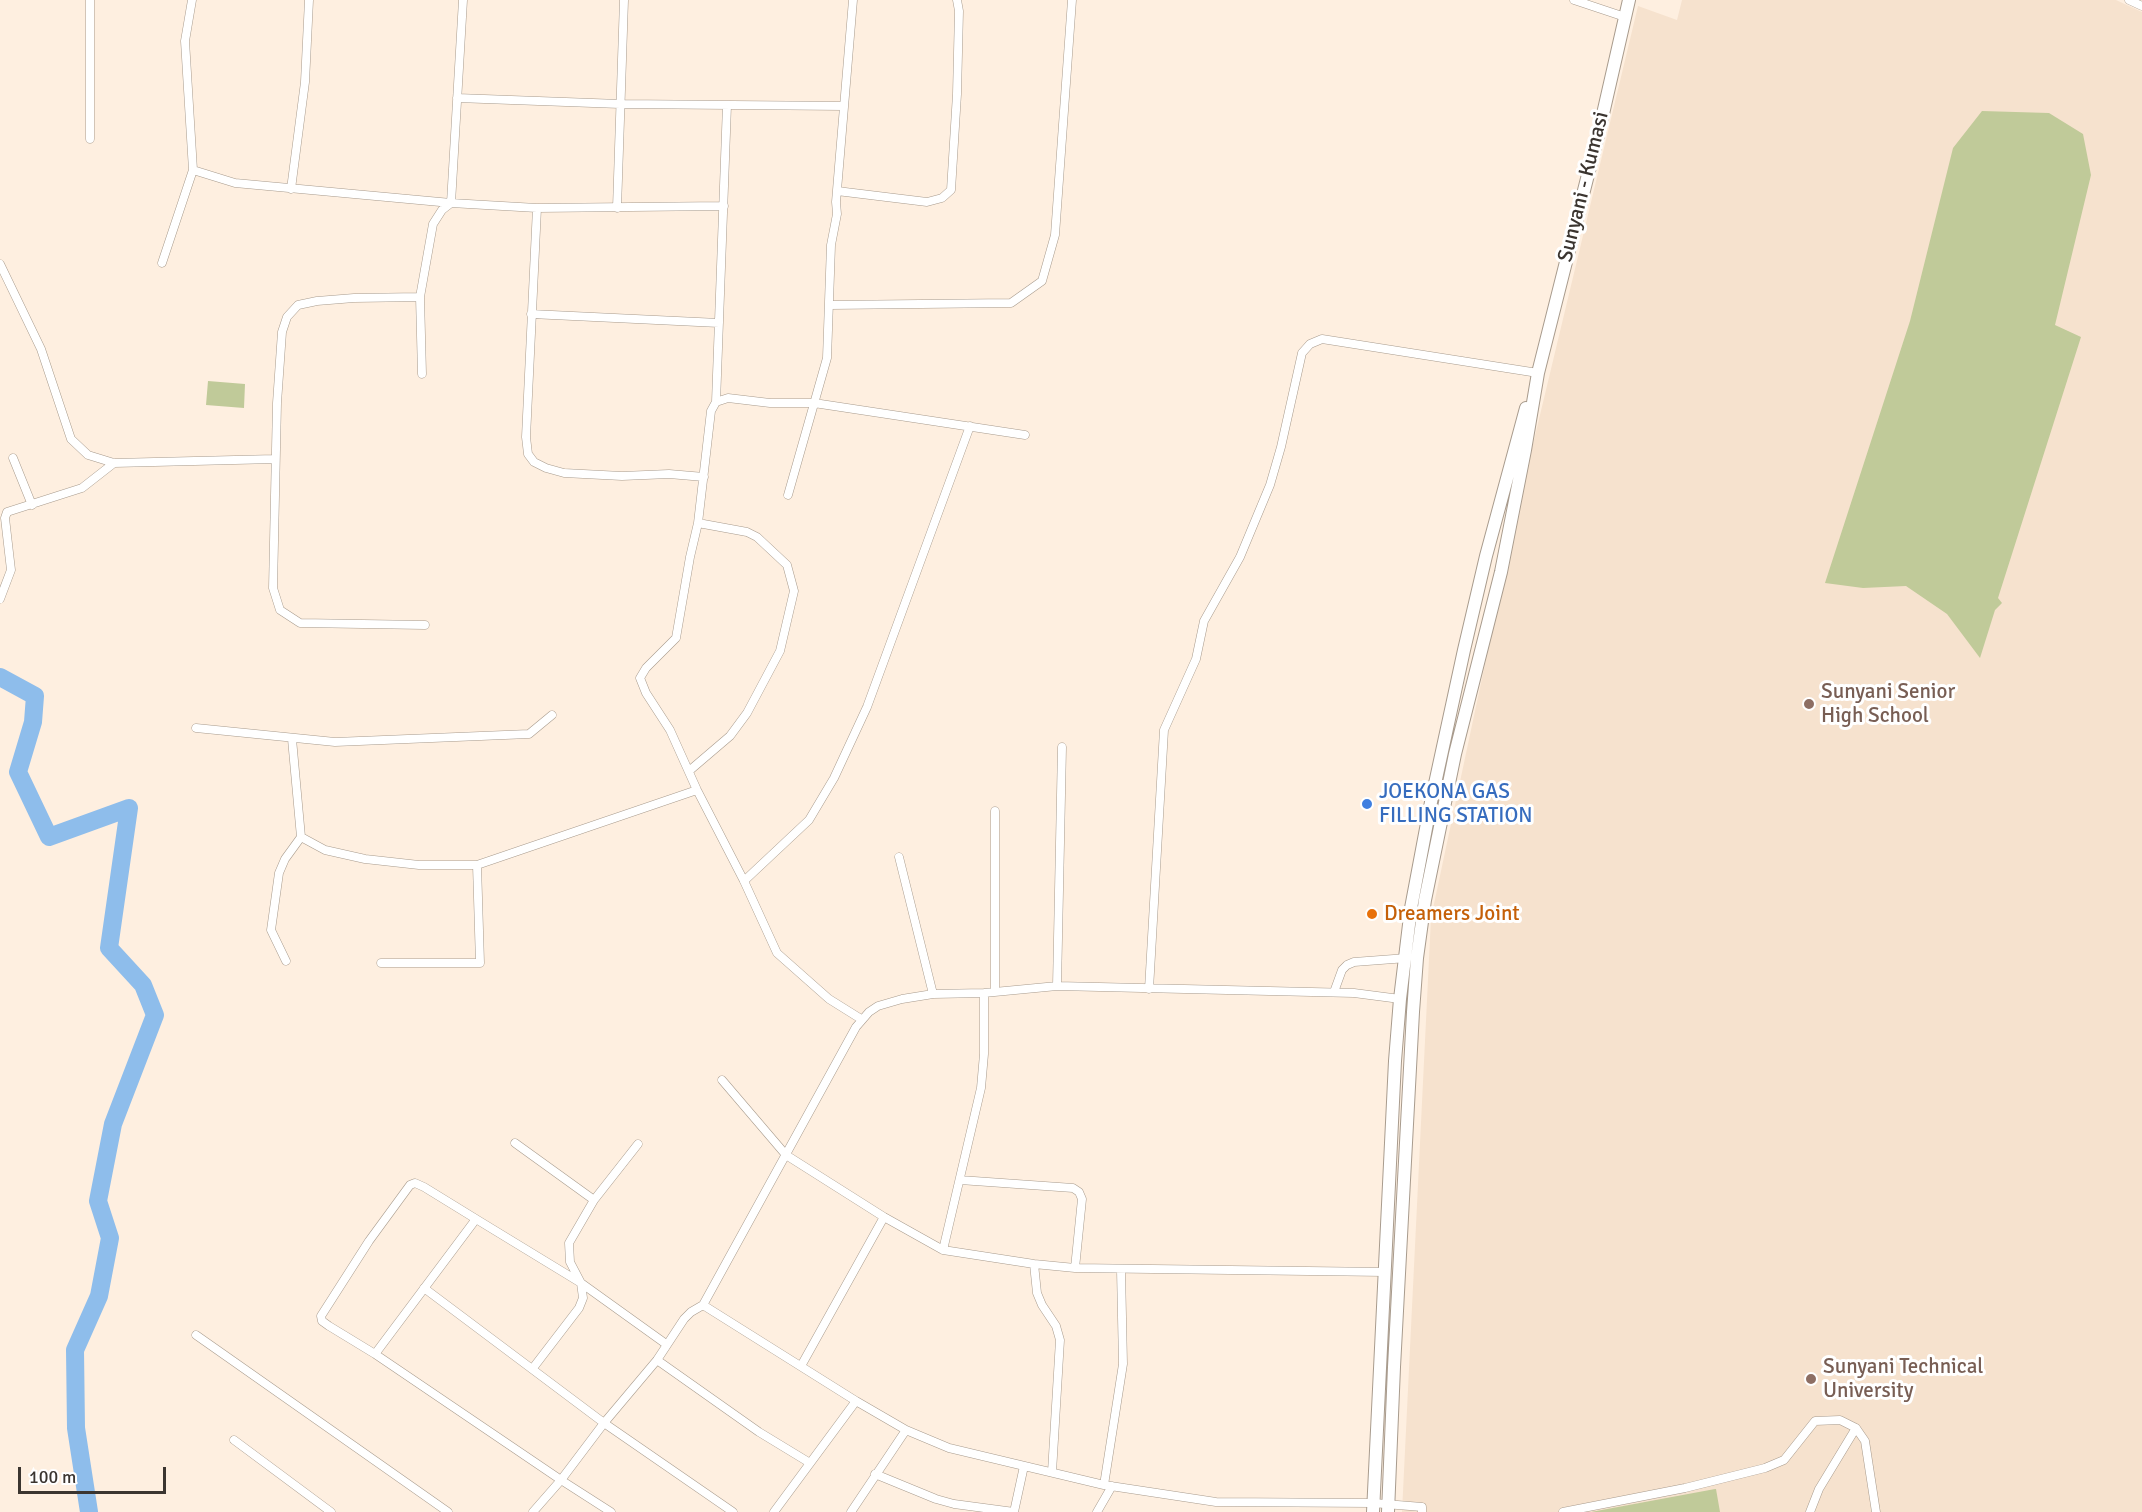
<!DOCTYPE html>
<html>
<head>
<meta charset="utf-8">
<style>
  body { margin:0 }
  #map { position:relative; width:2142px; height:1512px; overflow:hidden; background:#feefe0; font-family:Signika,sans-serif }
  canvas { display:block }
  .scale { position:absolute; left:18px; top:1467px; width:148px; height:27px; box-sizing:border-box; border:3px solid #3b3530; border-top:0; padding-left:8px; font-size:18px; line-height:21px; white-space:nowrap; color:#3b3530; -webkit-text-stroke:4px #fff; paint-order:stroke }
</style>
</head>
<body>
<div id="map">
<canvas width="2142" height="1512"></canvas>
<div class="scale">100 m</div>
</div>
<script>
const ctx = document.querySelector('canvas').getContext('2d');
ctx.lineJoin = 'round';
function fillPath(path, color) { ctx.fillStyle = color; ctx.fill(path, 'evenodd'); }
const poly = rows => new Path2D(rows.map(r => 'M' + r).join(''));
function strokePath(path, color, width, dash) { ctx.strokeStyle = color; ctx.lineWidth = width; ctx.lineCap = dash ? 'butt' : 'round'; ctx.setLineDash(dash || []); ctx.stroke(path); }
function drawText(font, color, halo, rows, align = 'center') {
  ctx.font = font + ' Signika,sans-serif'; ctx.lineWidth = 6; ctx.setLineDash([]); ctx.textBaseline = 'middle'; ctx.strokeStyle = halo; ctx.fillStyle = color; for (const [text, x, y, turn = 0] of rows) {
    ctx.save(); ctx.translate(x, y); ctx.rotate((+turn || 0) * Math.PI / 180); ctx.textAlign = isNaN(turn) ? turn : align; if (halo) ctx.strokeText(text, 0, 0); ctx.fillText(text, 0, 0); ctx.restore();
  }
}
fillPath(poly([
  [1682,0,2116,0,2142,12,2142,1512,1402,1512,1431,918,1522,490,1638,6,1677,20]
]), '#f6e2ce');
fillPath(poly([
  [1982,111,2049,113,2083,134,2091,175,2055,325,2081,337,1998,598,2002,603,1995,610,1980,658,1947,614,1906,586,1863,588,1825,583,1910,321,1953,148],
  [208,381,245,384,244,408,206,405],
  [1716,1489,1720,1512,1591,1512,1715,1489]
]), '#c0ca99');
strokePath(poly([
  [0,677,35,696,33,722,18,772,49,837,129,808,109,948,143,985,155,1015,113,1124,98,1201,110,1238,99,1296,75,1350,76,1428,89,1512]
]), '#8ebdeb', 18);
const minor = poly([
  [1574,0,1625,17],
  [2129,0,2142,6],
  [457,98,620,104,844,106],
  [90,139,90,0],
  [193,170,235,183,451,203,537,208,724,206],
  [291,189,305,82,309,0],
  [837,191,927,202,942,198,951,190,957,94,959,11,957,0],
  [451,203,463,0],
  [537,208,526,437,528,454,534,462,546,468,564,473,622,476,669,474,704,477],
  [617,208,624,0],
  [162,263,193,170,185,41,192,0],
  [0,264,41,349,71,439,88,455,114,463,275,459],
  [420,297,354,298,317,301,298,305,287,317,282,332,277,403,273,588,280,610,300,623,425,625],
  [830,305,1011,303,1042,281,1055,235,1072,0],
  [531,314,719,323],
  [422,374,420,297,433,224,442,210,451,203],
  [716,402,727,105],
  [13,458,32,505],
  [788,495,827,358,831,245,837,214,836,202,853,0],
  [0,599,11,570,5,518,7,512,82,488,114,463],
  [196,728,335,742,529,734,552,715],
  [689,771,730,736,747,713,780,651,794,591,787,565,757,537,747,532,698,523],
  [995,811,995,991],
  [301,837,325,850,365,859,419,865,477,865,697,790],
  [899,857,933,994],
  [744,881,809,820,834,778,867,707,970,426],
  [286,961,271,930,279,873,285,859,301,837,292,739],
  [381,963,480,963,477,865],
  [1057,986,1062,747],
  [1149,989,1164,730,1196,659,1204,621,1240,557,1270,485,1281,447,1302,353,1310,344,1322,339,1538,373],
  [1334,992,1342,970,1347,965,1354,962,1407,958],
  [861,1019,829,999,777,953,744,881,697,790,670,730,646,693,640,678,646,668,676,638,690,557,698,523,711,411,716,402,728,398,770,403,814,403,1025,435],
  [722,1080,786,1155,884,1217,943,1250,1034,1264,1075,1268,1385,1272],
  [515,1143,594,1200],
  [960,1180,1073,1188,1079,1192,1082,1199,1075,1268],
  [476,1219,424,1187,415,1183,410,1185,369,1241,321,1316,322,1321,329,1326,375,1354,561,1480,533,1512],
  [943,1250,981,1088,984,1054,984,993],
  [1034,1264,1037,1293,1042,1305,1056,1326,1060,1340,1052,1472],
  [424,1288,604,1423,733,1512],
  [196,1335,448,1512],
  [375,1354,476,1219,581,1283,666,1344],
  [657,1360,759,1432,810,1463],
  [801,1366,884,1217],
  [533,1368,579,1308,583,1298,581,1283,570,1262,569,1243,594,1200,638,1144],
  [856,1401,906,1430,949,1448,1104,1485,1216,1502,1373,1503,1422,1507,1422,1512],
  [234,1440,331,1512],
  [875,1474,936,1499,954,1504,1014,1512,1024,1466],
  [1104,1485,1123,1364,1121,1270],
  [611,1512,561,1480,604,1423,657,1360,684,1319,691,1312,703,1305],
  [774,1512,856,1401,703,1305,856,1027,869,1012,878,1006,902,999,933,994,984,993,1057,986,1354,993,1400,999],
  [851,1512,906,1430],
  [1097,1512,1112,1486],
  [1563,1512,1685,1488,1765,1468,1784,1460,1815,1421,1840,1420,1856,1428,1865,1441,1876,1512],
  [1810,1512,1819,1489,1856,1428]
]);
const primary = poly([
  [1373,1512,1395,1061,1400,999,1411,908,1431,802,1464,650,1486,556,1526,408],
  [1388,1512,1394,1367,1413,1012,1417,958,1425,900,1455,754,1501,572,1525,450,1538,373,1600,127,1629,0]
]);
strokePath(minor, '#a89b8d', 9);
strokePath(primary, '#a89b8d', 14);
strokePath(minor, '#fff', 8);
strokePath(primary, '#fff', 12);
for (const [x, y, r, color] of [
  [1809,704,6,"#8d6e63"],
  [1367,804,6,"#3f7fe0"],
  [1372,914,6,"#e8710a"],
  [1811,1379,6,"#8d6e63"]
]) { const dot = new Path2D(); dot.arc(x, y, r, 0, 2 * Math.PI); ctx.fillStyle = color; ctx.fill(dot); strokePath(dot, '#fff', 2); }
drawText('21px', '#3b3530', '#fff', [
  ["Sunyani - Kumasi",1584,187,-76]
]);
drawText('21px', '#785e54', '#fff', [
  ["Sunyani Senior",1821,692],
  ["High School",1821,716],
  ["Sunyani Technical",1823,1367],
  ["University",1823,1391]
], 'left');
drawText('21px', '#366cbe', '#fff', [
  ["JOEKONA GAS",1379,792],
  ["FILLING STATION",1379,816]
], 'left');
drawText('21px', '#c56008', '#fff', [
  ["Dreamers Joint",1384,914]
], 'left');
</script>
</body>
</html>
